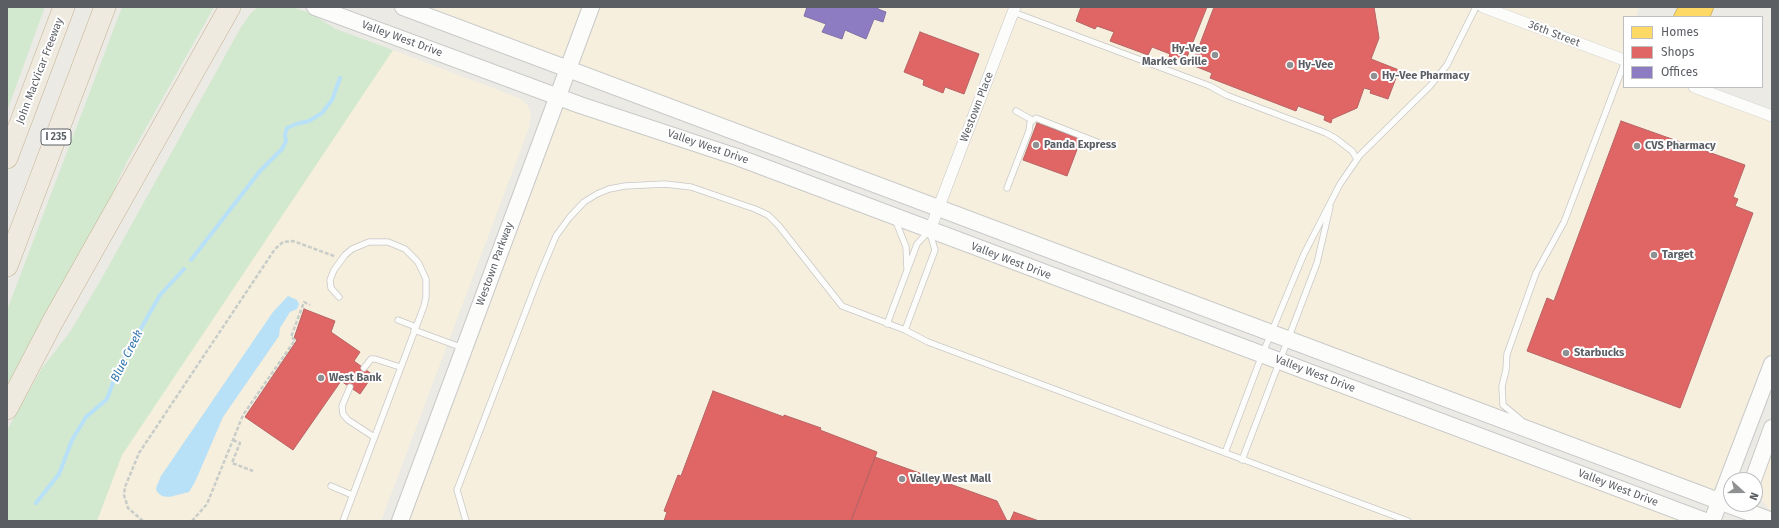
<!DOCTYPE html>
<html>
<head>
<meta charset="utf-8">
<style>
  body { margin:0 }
  #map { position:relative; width:1779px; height:528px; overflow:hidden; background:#eceae5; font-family:"Fira Sans",sans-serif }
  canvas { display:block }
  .frame { position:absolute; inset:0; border:8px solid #5b5f64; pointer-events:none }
  .legend { position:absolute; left:1623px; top:16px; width:140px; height:72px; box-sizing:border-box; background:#fff; border:1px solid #bdbfc1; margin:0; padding:5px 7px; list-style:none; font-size:12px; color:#5b5f64 }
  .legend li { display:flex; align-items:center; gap:8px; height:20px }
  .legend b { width:20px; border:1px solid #bdbfc1 }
  .north { position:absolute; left:1723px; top:472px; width:40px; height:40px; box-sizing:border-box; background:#fff; border:1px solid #bdbfc1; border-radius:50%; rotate:111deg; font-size:11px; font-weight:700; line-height:16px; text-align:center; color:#5b5f64 }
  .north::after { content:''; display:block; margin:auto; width:14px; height:18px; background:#8e9091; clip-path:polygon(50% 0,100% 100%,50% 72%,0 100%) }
</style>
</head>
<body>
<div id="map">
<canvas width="1779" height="528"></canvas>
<div class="frame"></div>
<ul class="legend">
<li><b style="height:11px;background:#ffd966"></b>Homes</li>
<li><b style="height:11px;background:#e06666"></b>Shops</li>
<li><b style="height:11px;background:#8e7cc3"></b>Offices</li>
</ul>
<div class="north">N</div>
</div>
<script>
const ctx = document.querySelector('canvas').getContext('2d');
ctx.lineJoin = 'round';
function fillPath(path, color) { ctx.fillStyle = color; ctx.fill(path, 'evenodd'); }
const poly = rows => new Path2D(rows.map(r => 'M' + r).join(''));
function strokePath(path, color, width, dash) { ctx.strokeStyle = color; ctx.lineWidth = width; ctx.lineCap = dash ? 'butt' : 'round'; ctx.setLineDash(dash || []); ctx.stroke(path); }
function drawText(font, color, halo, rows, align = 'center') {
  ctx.font = font + ' "Fira Sans",sans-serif'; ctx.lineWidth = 4; ctx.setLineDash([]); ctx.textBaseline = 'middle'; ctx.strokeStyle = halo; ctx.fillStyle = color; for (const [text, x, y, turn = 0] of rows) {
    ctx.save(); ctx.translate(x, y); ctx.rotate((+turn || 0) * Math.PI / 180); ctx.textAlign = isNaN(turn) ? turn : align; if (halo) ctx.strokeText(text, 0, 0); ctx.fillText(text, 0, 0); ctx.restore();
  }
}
fillPath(poly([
  [403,7,1639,7,1636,17,1624,17,1624,48,1620,59,1624,60,1624,87,1694,87,1772,116,1772,364,1720,501],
  [393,50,519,98,527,104,531,114,530,125,381,521,97,521,122,455],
  [557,97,1706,521,400,521],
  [1772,448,1772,512,1761,500,1759,489,1761,478]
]), '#f6efdd');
fillPath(poly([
  [7,7,45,7,7,111],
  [122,7,214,7,129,158,119,178,106,213,7,394,7,310],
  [258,7,292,7,310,13,336,29,393,50,122,455,97,521,7,521,7,430,42,368,70,332,103,276,241,27,251,13]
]), '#d3e9cf');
fillPath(poly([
  [288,296,297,300,299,304,297,309,290,312,280,328,279,336,223,417,195,482,189,492,169,497,162,496,157,492,156,488,161,476,273,312]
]), '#b8e0f7');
const homes = poly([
  [1678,7,1714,7,1710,17,1673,17,1678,7]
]);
fillPath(homes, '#ffd966');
strokePath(homes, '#ceb465', 1);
const shops = poly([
  [1081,7,1207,7,1185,62,1169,57,1170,54,1152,47,1148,55,1110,41,1114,32,1097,26,1095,29,1076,21,1081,7],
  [1214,7,1374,7,1379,38,1371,59,1399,70,1388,99,1370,93,1371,90,1364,88,1357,108,1332,119,1331,123,1324,120,1325,116,1298,106,1296,111,1210,78,1212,73,1192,65,1214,7],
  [920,32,979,54,964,94,945,87,943,93,923,85,924,80,904,72,920,32],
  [1621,121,1745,165,1733,197,1738,199,1735,206,1753,213,1680,408,1527,351,1547,298,1554,301,1621,121],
  [1037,123,1081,139,1067,176,1023,160,1037,123],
  [304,309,335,321,331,332,360,352,354,361,373,375,360,394,341,381,293,450,245,417,297,340,294,338,304,309],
  [713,391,784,417,784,415,821,428,820,430,877,452,851,521,664,521,667,512,664,511,678,475,681,476,713,391],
  [875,457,997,501,1007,521,851,521,875,457],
  [1014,512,1039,521,1010,521,1014,512]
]);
fillPath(shops, '#e06666');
strokePath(shops, '#b86465', 1);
const offices = poly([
  [807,7,878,7,878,9,886,12,883,22,874,19,866,39,845,30,842,39,822,32,826,24,804,16,807,7]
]);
fillPath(offices, '#8e7cc3');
strokePath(offices, '#7f73a6', 1);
strokePath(poly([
  [191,260,260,171,282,149,286,141,285,135,287,128,296,124,309,121,322,113,332,100,340,78],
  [36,503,59,474,72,440,86,417,107,399,118,369,160,295,184,269]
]), '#b8e0f7', 4);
const lane = poly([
  [1013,12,1210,86,1226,95,1326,133,1335,138,1352,151,1357,159],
  [1016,111,1032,120],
  [1007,188,1029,131,1030,123,1036,118,1107,146],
  [895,219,906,247,907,269],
  [339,297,331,288,330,280,334,270,345,255,352,249,369,242,388,242,405,249,418,262,426,279,426,297,424,306,343,521],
  [398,320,416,327],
  [887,324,917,244,929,231],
  [414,330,463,348],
  [905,330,935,250,930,233],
  [364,368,371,359,375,359,400,367],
  [350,387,342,406,343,414,348,420,374,437],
  [1521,420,1503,405,1502,386,1506,370,1507,354,1536,273,1564,222,1624,64],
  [1225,453,1262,355,1304,254,1340,184,1360,155,1430,86,1447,65,1476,7],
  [1242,460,1317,263,1330,207],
  [331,486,352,495],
  [466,521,457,490,540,274,556,236,569,218,584,202,597,194,609,189,625,186,665,184,691,187,755,209,768,215,779,226,842,306,905,330,928,342,1408,521]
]);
const street = poly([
  [1483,7,1624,60],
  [1694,87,1772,116],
  [930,230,1015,7]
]);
const secondary = poly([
  [315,7,580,105,737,157,1705,521],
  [403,7,1772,521],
  [1753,480,1772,428],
  [400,521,591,7],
  [1712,521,1772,364]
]);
const highway = poly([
  [7,158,64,7],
  [7,266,105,7],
  [7,409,53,321,230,7]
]);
strokePath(lane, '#c8c8c8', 7);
strokePath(street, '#c8c8c8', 12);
strokePath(secondary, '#c9c9c9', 18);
strokePath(highway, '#c4b292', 22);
strokePath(poly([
  [233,440,240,443,232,463,253,471],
  [143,521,128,508,124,495,125,487,139,453,275,249,283,242,293,241,334,256],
  [192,521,207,504,243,415,295,340,291,337,304,302,310,305]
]), '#c8cdc9', 2.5, [4, 2]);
strokePath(lane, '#fcfcfb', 5.5);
strokePath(street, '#fcfcfb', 11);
strokePath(secondary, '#fcfcfb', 16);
strokePath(highway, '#efeae0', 21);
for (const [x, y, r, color] of [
  [1215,55,4,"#8e9091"],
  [1290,65,4,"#8e9091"],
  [1374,76,4,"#8e9091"],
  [1036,145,4,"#8e9091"],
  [1637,146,4,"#8e9091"],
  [1654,255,4,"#8e9091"],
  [1566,353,4,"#8e9091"],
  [321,378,4,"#8e9091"],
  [902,479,4,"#8e9091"]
]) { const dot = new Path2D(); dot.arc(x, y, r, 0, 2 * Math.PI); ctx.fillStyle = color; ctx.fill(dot); strokePath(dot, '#fff', 1.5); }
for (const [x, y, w] of [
  [56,137,30]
]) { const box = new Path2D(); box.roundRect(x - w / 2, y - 8, w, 16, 3); ctx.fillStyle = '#fff'; ctx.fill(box); strokePath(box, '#5b5f64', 1); }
drawText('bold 10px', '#5b5f64', null, [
  ["I 235",56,137]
]);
drawText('11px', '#5b5f64', '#fff', [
  ["36th Street",1554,34,21],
  ["Valley West Drive",402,39,20],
  ["John MacVicar Freeway",40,71,-69],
  ["Westown Place",977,107,-69],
  ["Valley West Drive",708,147,19],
  ["Valley West Drive",1011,261,21],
  ["Westown Parkway",495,264,-70],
  ["Valley West Drive",1315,374,21],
  ["Valley West Drive",1618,488,21]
]);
drawText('bold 11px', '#5b5f64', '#fff', [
  ["Hy-Vee",1207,49,"right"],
  ["Market Grille",1207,62,"right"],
  ["Hy-Vee",1298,65],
  ["Hy-Vee Pharmacy",1382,76],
  ["Panda Express",1044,145],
  ["CVS Pharmacy",1645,146],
  ["Target",1662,255],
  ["Starbucks",1574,353],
  ["West Bank",329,378],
  ["Valley West Mall",910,479]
], 'left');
drawText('italic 12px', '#3678ae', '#fff', [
  ["Blue Creek",127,356,-63]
]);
</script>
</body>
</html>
